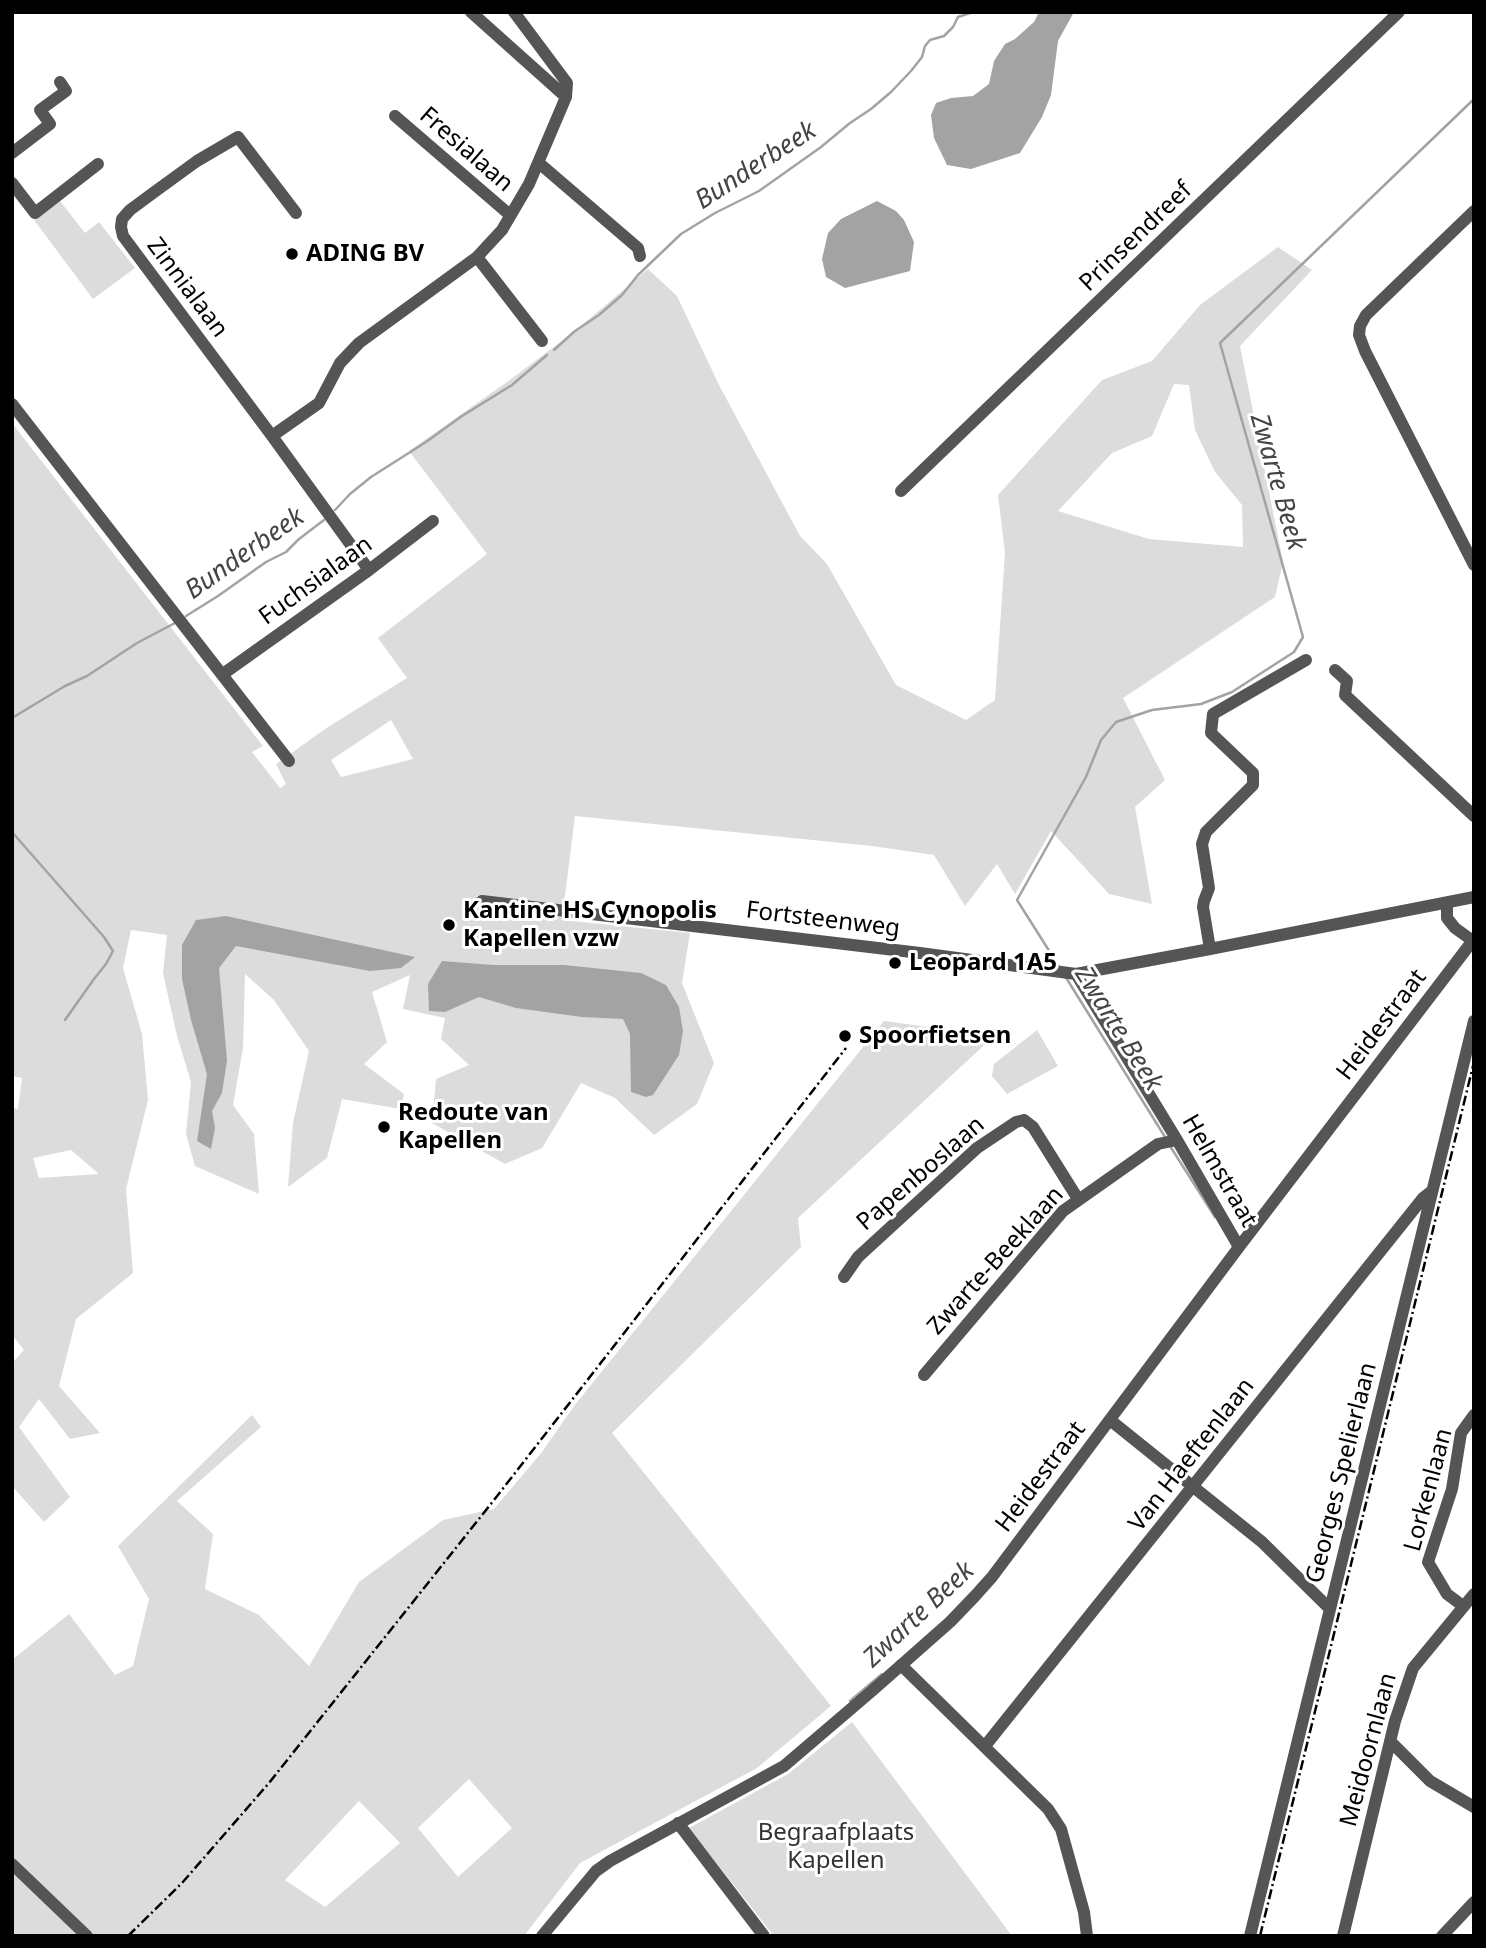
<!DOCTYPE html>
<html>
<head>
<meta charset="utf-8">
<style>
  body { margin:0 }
  #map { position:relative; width:1486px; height:1948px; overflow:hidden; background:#fff; font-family:"Noto Sans",sans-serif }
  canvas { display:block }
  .frame { position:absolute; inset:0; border:14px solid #000; pointer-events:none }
</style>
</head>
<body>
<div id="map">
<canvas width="1486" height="1948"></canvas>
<div class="frame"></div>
</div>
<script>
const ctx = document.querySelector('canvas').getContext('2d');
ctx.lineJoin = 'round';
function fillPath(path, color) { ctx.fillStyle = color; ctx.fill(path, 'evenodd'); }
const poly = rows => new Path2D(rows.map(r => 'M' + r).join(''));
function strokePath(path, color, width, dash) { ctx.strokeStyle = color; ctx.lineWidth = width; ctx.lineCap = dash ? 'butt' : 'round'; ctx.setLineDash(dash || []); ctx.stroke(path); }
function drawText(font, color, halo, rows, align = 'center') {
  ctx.font = font + ' "Noto Sans",sans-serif'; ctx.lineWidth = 6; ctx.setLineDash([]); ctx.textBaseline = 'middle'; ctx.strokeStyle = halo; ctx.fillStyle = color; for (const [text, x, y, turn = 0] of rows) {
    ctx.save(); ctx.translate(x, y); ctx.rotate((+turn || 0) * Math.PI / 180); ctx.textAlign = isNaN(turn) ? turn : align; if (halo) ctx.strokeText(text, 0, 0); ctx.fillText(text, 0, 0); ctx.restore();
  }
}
fillPath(poly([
  [60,201,85,233,99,222,135,268,93,299,34,220],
  [1278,247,1312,270,1240,346,1283,562,1275,597,1123,698,1165,780,1135,807,1152,904,1109,894,1051,831,1015,894,997,864,965,906,934,855,872,846,575,816,562,920,690,933,682,983,714,1063,697,1104,654,1135,615,1098,581,1083,542,1148,505,1164,432,1123,436,1079,469,1065,441,1039,445,1018,403,1009,410,975,372,992,387,1042,364,1064,404,1094,401,1109,342,1099,327,1158,288,1187,293,1123,309,1051,274,1000,245,974,243,1048,233,1105,254,1134,259,1194,195,1166,186,1134,191,1082,177,1036,163,973,167,935,131,930,123,968,142,1034,148,1100,126,1189,133,1273,76,1319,59,1386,100,1433,70,1439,39,1399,19,1427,70,1497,44,1522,12,1486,12,1363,24,1350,12,1335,12,1108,18,1109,22,1078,12,1076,12,423,263,746,252,752,280,788,286,784,276,764,328,727,407,678,378,638,487,554,409,451,507,382,575,331,648,269,677,296,719,385,800,536,827,564,896,685,966,720,995,700,1005,553,998,495,1102,380,1152,361,1200,305],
  [1174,384,1189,385,1195,430,1215,472,1242,505,1243,547,1149,539,1058,511,1112,453,1152,436],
  [391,720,413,759,341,777,331,760],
  [71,1150,99,1174,39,1178,33,1158],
  [884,1021,994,1036,798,1218,801,1247,612,1433,831,1706,757,1768,580,1863,524,1936,12,1936,12,1660,69,1614,115,1675,133,1666,149,1599,118,1546,252,1415,261,1427,177,1501,213,1534,205,1589,259,1615,309,1666,359,1582,443,1520,494,1509,542,1452,574,1406],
  [469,1779,512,1828,458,1877,418,1828],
  [359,1801,400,1843,325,1907,285,1880],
  [1037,1030,1058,1066,1007,1094,992,1076,994,1064],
  [852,1722,1012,1936,774,1936,689,1828,788,1774]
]), '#dcdcdc');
fillPath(poly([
  [1039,12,1074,12,1058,41,1051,95,1042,117,1020,153,971,169,947,165,934,138,931,115,936,103,951,98,973,96,989,84,994,61,1005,44,1015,39,1034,22],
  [877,201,896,211,904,220,914,242,910,271,845,288,826,277,822,259,828,233,841,219],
  [226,916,415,957,401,968,370,971,236,946,219,968,227,1060,222,1093,212,1111,215,1128,211,1149,197,1141,207,1074,191,1020,182,979,182,945,196,920],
  [442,961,493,965,564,965,641,973,666,985,679,1007,683,1031,679,1055,653,1095,646,1097,631,1092,630,1034,623,1019,582,1017,516,1008,479,997,445,1012,429,1011,428,984]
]), '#a3a3a3');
strokePath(poly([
  [554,350,575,331,599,315,622,295,638,275,681,234,715,213,759,191,821,147,850,123,871,109,891,92,911,71,922,57,925,46,930,40,944,36,953,27,958,17,973,12],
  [335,510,350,494,371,477,426,442,462,416,512,385,547,355],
  [186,616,218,596,266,562,286,552,299,539,324,520],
  [12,718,65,686,87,676,137,643,175,623],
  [12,832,104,937,113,951,106,964,94,979,65,1020],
  [1060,968,1017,900,1086,777,1101,740,1116,722,1152,710,1201,704,1232,692,1294,652,1303,637,1220,343,1474,99],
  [1065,976,1165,1137],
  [1170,1146,1215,1217],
  [850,1701,882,1674]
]), '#a3a3a3', 2.5);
strokePath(poly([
  [471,12,566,97],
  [395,116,510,215],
  [12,153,50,124,40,110,66,91,60,82],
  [539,163,638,248,640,256],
  [12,183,35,213,98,164],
  [1474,211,1366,315,1360,326,1359,335,1365,351,1474,565],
  [296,213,238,137,197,161,153,193,130,210,122,219,121,227,123,236,272,436,369,570],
  [477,257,542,341],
  [12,404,289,761],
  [272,436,319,403,340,363,359,343,477,257,502,230,529,184,566,97,567,83,514,12],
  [901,491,1399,12],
  [1335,670,1347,681,1345,695,1474,816],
  [223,674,369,570,433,521],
  [482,901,920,953,1076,974,1210,949,1474,897],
  [1447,903,1447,918,1455,928,1473,941],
  [1210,949,1203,907,1204,901,1209,888,1202,844,1206,832,1253,785,1253,773,1211,733,1213,714,1306,660],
  [1076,974,1177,1140,1239,1247],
  [844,1277,858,1257,977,1148,1016,1122,1024,1120,1033,1127,1078,1199],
  [924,1375,1063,1211,1158,1144,1177,1140],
  [1110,1420,1262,1542,1330,1609],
  [1463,1606,1447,1594,1428,1562,1452,1489,1461,1433,1474,1415],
  [901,1665,1048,1809,1061,1829,1084,1912,1087,1936],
  [1390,1741,1430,1781,1474,1807],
  [985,1746,1423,1198,1432,1191],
  [678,1823,764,1936],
  [12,1864,87,1936],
  [542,1936,596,1871,610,1861,784,1766,873,1690,950,1622,975,1596,992,1577,1239,1247,1474,939],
  [1250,1936,1474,1021],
  [1343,1936,1395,1721,1413,1668,1474,1594],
  [1442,1936,1474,1902]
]), '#555', 12);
strokePath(poly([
  [128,1936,182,1883,269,1783,494,1500,846,1048],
  [1260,1936,1474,1062]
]), '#000', 2.5, [10, 3.5, 2, 3.5]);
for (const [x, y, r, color] of [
  [292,254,7,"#000"],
  [449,925,7,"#000"],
  [895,963,7,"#000"],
  [845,1036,7,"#000"],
  [384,1127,7,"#000"]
]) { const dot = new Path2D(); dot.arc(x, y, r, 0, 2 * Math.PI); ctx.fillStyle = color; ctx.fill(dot); strokePath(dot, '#fff', 2.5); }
drawText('24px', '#000', '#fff', [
  ["Fresialaan",466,150,41],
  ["Prinsendreef",1136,237,-44],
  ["Zinnialaan",187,288,53],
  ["Fuchsialaan",316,581,-36],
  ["Fortsteenweg",823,920,7],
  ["Heidestraat",1382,1025,-53],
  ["Helmstraat",1219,1171,60],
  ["Papenboslaan",921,1174,-41],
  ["Zwarte-Beeklaan",996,1261,-48],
  ["Van Haeftenlaan",1192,1455,-52],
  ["Georges Spelierlaan",1342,1473,-76],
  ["Heidestraat",1041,1477,-53],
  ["Lorkenlaan",1429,1490,-75],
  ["Meidoornlaan",1369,1750,-75]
]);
drawText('bold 24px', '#000', '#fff', [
  ["ADING BV",306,254],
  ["Kantine HS Cynopolis",463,911],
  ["Kapellen vzw",463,939],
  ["Leopard 1A5",909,963],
  ["Spoorfietsen",859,1036],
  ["Redoute van",398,1113],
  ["Kapellen",398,1141]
], 'left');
drawText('24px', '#333', '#fff', [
  ["Begraafplaats",836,1833],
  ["Kapellen",836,1861]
]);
drawText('italic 26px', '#444', '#fff', [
  ["Bunderbeek",756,166,-33],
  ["Zwarte Beek",1277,482,74],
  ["Bunderbeek",245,554,-35],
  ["Zwarte Beek",1118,1029,58],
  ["Zwarte Beek",919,1615,-43]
]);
</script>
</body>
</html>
